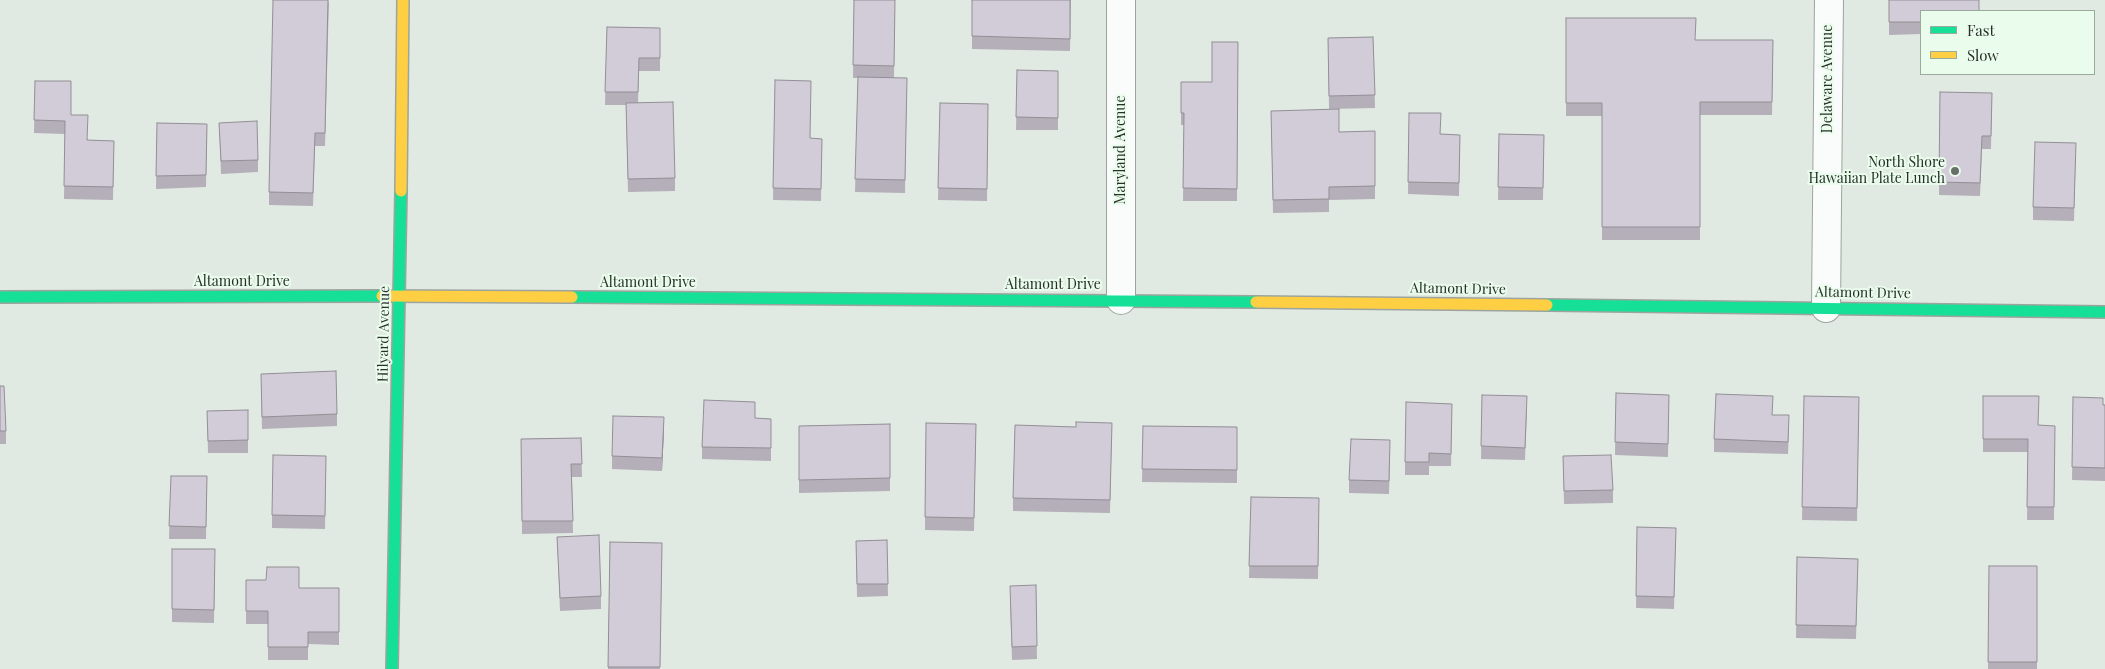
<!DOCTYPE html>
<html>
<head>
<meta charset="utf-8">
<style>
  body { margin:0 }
  #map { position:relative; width:2105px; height:669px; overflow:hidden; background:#e1eae2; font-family:"Playfair Display",serif }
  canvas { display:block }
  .legend { position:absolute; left:1920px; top:10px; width:175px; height:65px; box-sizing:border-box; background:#eafcec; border:1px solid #9caa9e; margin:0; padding:6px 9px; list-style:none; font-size:15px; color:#282f29 }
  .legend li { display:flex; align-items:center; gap:10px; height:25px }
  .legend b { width:25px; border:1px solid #9caa9e }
</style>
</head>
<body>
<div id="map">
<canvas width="2105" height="669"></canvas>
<ul class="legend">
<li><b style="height:6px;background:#16e098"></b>Fast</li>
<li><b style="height:6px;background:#ffcf43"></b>Slow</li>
</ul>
</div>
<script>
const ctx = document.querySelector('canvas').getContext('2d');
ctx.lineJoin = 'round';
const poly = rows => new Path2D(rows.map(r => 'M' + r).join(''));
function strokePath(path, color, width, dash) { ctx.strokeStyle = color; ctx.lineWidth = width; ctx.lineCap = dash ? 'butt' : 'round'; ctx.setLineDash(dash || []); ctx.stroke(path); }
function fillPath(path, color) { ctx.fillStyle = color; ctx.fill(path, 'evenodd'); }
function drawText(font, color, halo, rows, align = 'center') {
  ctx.font = font + ' "Playfair Display",serif'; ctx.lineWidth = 4; ctx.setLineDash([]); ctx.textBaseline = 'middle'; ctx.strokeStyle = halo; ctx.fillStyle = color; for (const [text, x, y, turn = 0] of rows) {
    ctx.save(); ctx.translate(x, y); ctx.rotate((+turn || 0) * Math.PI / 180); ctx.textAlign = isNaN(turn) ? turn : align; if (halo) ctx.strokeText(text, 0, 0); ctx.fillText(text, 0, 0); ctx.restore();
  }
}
const street = poly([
  [1121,300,1121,0],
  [1826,308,1829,0]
]);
const fast = poly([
  [0,297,382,296],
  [572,297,1256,302],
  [1547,305,2105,312],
  [392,669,401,191]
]);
const slow = poly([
  [401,191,403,0],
  [382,296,572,297],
  [1256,302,1547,305]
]);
strokePath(street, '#9da49e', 30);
strokePath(fast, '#9da49e', 14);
strokePath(slow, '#9da49e', 14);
strokePath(street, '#fafcfb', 28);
strokePath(fast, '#16e098', 11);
strokePath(slow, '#ffcf43', 11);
fillPath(poly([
  [329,0,325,146,315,146,313,206,269,205,269,192],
  [854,0,895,0,894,78,907,78,905,193,855,192,858,78,853,78],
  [972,0,1071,0,1070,51,972,49],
  [1889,0,1921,11,1921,34,1889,35],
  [1566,18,1696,40,1773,40,1772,115,1700,115,1700,240,1602,240,1602,116,1566,116],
  [607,27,660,28,660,71,639,71,638,103,675,178,675,191,628,192,626,105,605,105],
  [1373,37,1375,108,1329,109,1328,38],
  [1238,42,1237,201,1183,201,1184,125,1181,125,1181,82,1212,82],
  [1017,70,1058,71,1058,130,1016,130],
  [775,80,810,138,822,139,821,201,773,200],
  [35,81,71,115,88,140,114,141,113,200,64,199,65,134,34,133],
  [1940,92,1992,93,1991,149,1982,149,1980,196,1939,195],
  [940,103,988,104,987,201,938,200],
  [1271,111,1339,132,1375,131,1375,199,1329,200,1329,212,1273,213],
  [1409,113,1441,134,1460,135,1459,196,1408,194],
  [157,123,207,124,206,187,156,189],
  [219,123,258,160,258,172,221,174],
  [1499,134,1544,135,1543,200,1498,200],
  [2076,143,2074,221,2033,220,2033,207],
  [0,386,6,431,6,444,0,444],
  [261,386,337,414,337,426,262,429],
  [1616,393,1669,395,1668,457,1615,455],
  [1482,395,1527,409,1525,460,1481,459],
  [1804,396,1859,397,1857,521,1802,520],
  [1983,396,2038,425,2055,426,2054,520,2027,520,2028,452,1983,452],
  [2073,397,2105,405,2105,481,2072,480],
  [1452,404,1451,466,1429,466,1429,475,1405,475,1405,462],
  [248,410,248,453,208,453,207,411],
  [1773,415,1789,428,1788,454,1714,452,1714,439],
  [755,418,771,419,771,461,702,459,702,447],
  [926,423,976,424,974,531,925,530],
  [1112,423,1110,513,1013,511,1013,498,1076,427],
  [890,424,890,491,799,493,799,426],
  [1143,426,1237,427,1237,483,1142,482],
  [664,430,662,471,612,469,612,456],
  [581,438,582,477,572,477,573,533,522,534,521,439],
  [1390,453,1389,494,1349,493,1349,480],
  [326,456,325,529,272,528,272,515],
  [1563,456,1613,490,1613,503,1564,504],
  [171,476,207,476,206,539,169,539],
  [1251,497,1319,498,1318,579,1249,578],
  [1637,527,1676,528,1674,609,1636,608],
  [557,537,601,596,601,609,560,611],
  [887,540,888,596,857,597,856,541],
  [610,542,662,543,660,669,608,669],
  [172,549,215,549,214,623,172,622],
  [1797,557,1858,559,1856,639,1796,638],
  [1989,566,2037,566,2037,669,1988,669],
  [246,580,299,588,339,588,339,645,308,644,308,660,268,660,268,624,246,624],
  [1036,585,1037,659,1012,660,1010,599]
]), '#b4afb9');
fillPath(poly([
  [664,417,664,430,662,471,662,458]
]), '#928f96');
const building = poly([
  [273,0,328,0,325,133,315,133,313,193,269,192,273,0],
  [854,0,895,0,894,66,853,65,854,0],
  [972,0,1070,0,1070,39,972,36,972,0],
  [1889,0,1979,0,1979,11,1921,11,1921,22,1889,22,1889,0],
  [1566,18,1696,18,1695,40,1773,40,1772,102,1700,102,1700,227,1602,227,1602,103,1566,103,1566,18],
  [607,27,660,28,660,58,639,58,638,92,605,92,607,27],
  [1373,37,1375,95,1329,96,1328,38,1373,37],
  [1212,42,1238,42,1237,189,1183,188,1184,113,1181,113,1181,82,1212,82,1212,42],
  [1017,70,1058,71,1058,118,1016,117,1017,70],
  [858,77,907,78,905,180,855,179,858,77],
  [775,80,811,81,810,138,822,139,821,189,773,188,775,80],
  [35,81,71,81,71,115,88,115,87,140,114,141,113,187,64,186,65,121,34,120,35,81],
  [1940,92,1992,93,1991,136,1982,136,1980,183,1939,182,1940,92],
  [673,102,675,178,628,179,626,103,673,102],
  [940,103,988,104,987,189,938,188,940,103],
  [1339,109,1339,132,1375,131,1375,186,1329,187,1329,199,1273,200,1271,111,1339,109],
  [1409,113,1441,113,1440,134,1460,135,1459,183,1408,182,1409,113],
  [257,121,258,160,221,161,219,123,257,121],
  [157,123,207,124,206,175,156,176,157,123],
  [1499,134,1544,135,1543,188,1498,187,1499,134],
  [2035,142,2076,143,2074,208,2033,207,2035,142],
  [336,371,337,414,262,417,261,374,336,371],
  [0,386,4,386,6,431,0,431,0,386],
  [1616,393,1669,395,1668,444,1615,442,1616,393],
  [1716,394,1773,396,1772,415,1789,415,1788,442,1714,439,1716,394],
  [1482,395,1527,396,1525,448,1481,446,1482,395],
  [1804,396,1859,397,1857,508,1802,507,1804,396],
  [1983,396,2039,396,2038,425,2055,426,2054,507,2027,507,2028,439,1983,439,1983,396],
  [2073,397,2103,398,2103,405,2105,405,2105,468,2072,467,2073,397],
  [704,400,755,402,755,418,771,419,771,448,702,447,704,400],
  [1406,402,1452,404,1451,454,1429,453,1429,462,1405,462,1406,402],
  [248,410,248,440,208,441,207,411,248,410],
  [613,416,664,417,662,458,612,456,613,416],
  [1076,422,1112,423,1110,500,1013,498,1015,425,1076,427,1076,422],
  [926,423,976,424,974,518,925,517,926,423],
  [890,424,890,478,799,480,799,426,890,424],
  [1143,426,1237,427,1237,470,1142,469,1143,426],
  [581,438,582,464,571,464,573,521,522,521,521,439,581,438],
  [1351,439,1390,440,1389,481,1349,480,1351,439],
  [273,455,326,456,325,516,272,515,273,455],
  [1611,455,1613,490,1564,491,1563,456,1611,455],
  [171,476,207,476,206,527,169,526,171,476],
  [1251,497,1319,498,1318,566,1249,566,1251,497],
  [1637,527,1676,528,1674,597,1636,596,1637,527],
  [599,535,601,596,560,598,557,537,599,535],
  [887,540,888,584,857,584,856,541,887,540],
  [610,542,662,543,660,667,608,667,610,542],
  [172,549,215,549,214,610,172,609,172,549],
  [1797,557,1858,559,1856,626,1796,625,1797,557],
  [1989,566,2037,566,2037,662,1988,662,1989,566],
  [267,567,299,567,299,588,339,588,339,632,308,632,308,647,268,647,268,611,246,611,246,580,266,580,267,567],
  [1036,585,1037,646,1012,647,1010,586,1036,585]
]);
fillPath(building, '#d1ccd7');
strokePath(building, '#928f96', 1);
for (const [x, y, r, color] of [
  [1955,171,5,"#69706a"]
]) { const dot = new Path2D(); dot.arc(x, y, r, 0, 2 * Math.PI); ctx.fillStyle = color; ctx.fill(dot); strokePath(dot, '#eafcec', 2); }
drawText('14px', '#282f29', '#eafcec', [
  ["Delaware Avenue",1828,79,-90],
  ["Maryland Avenue",1121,150,-90],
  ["Altamont Drive",242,282],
  ["Altamont Drive",648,283],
  ["Altamont Drive",1053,285],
  ["Altamont Drive",1458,289,1],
  ["Altamont Drive",1863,293,1],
  ["Hilyard Avenue",384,334,-89]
]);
drawText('14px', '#282f29', '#eafcec', [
  ["North Shore",1945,163],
  ["Hawaiian Plate Lunch",1945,179]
], 'right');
</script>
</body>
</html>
